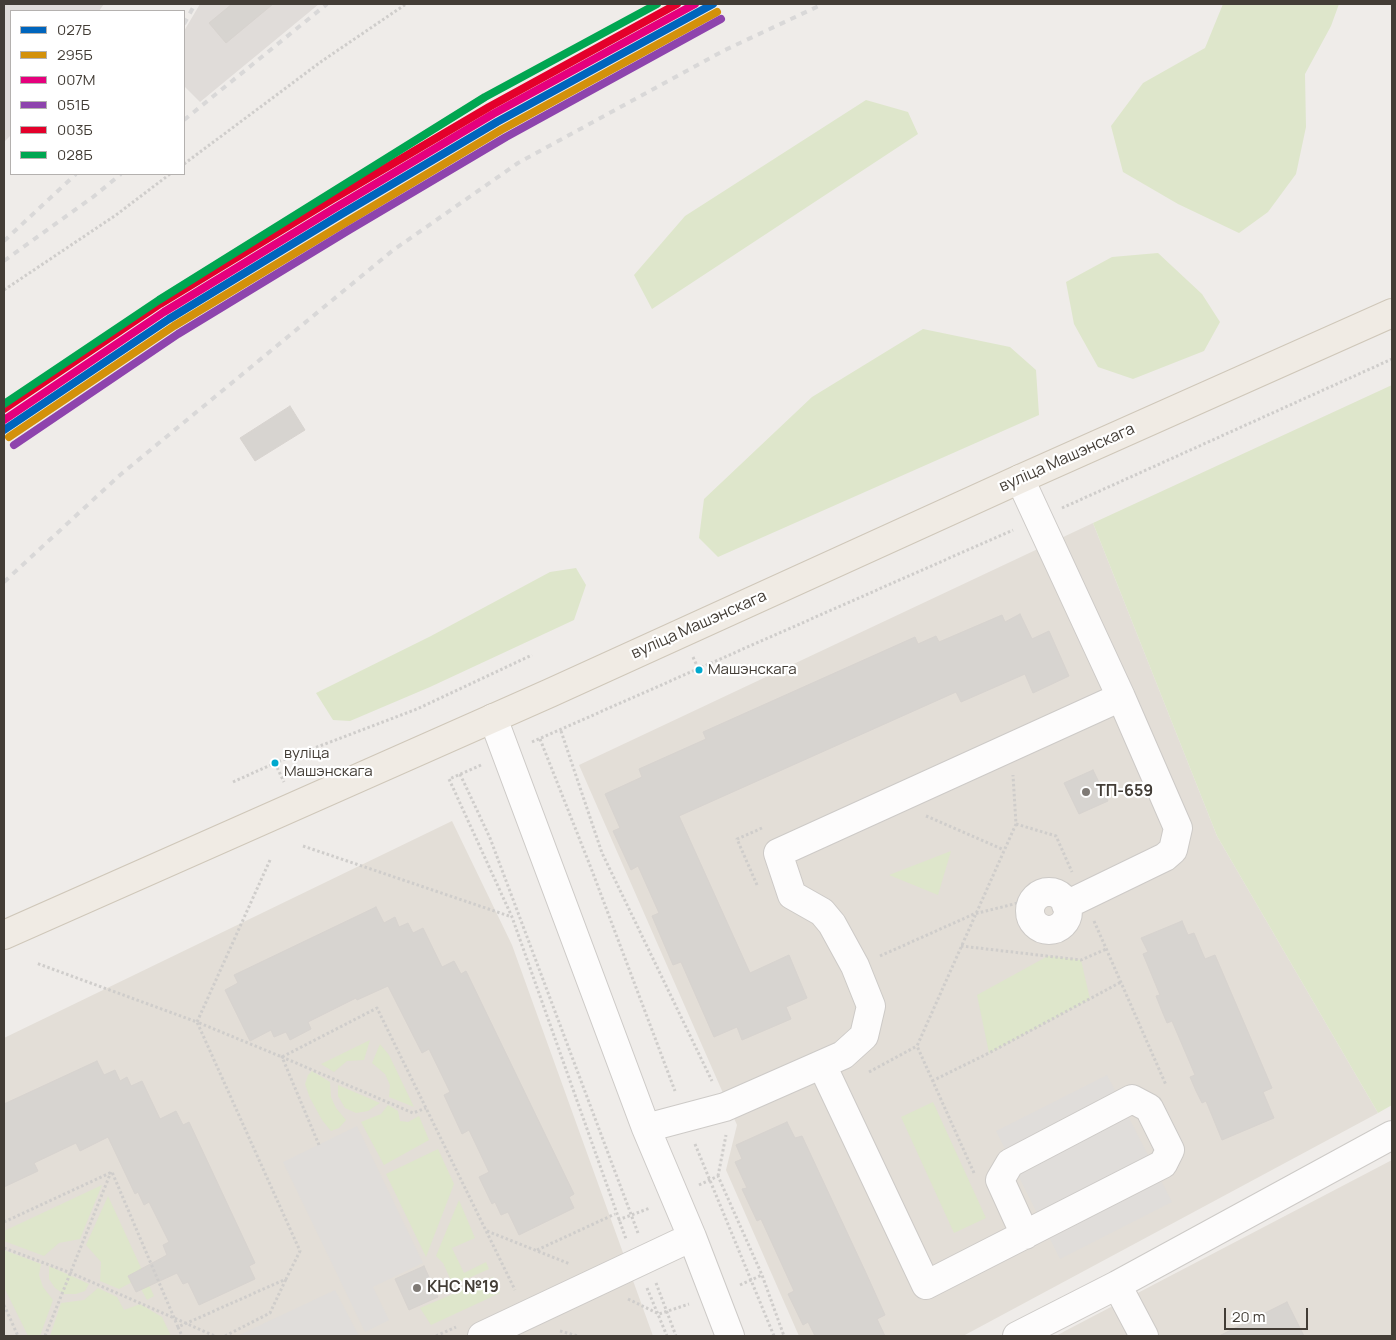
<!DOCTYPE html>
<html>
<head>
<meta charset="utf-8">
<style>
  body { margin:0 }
  #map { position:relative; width:1396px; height:1340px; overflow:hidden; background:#efece9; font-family:Manrope,sans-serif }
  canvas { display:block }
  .frame { position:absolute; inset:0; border:5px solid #433d36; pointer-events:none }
  .legend { position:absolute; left:10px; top:10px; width:175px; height:165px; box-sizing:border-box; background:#fff; border:1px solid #b4b1af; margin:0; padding:6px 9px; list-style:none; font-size:15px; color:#433d36 }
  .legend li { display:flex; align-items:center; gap:10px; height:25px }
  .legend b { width:25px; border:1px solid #b4b1af }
  .scale { position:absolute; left:1224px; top:1308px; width:84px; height:22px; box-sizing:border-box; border:2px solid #433d36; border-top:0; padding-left:6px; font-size:15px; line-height:18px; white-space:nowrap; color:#433d36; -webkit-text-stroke:4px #fff; paint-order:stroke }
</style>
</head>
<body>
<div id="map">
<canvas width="1396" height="1340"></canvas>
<div class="frame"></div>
<ul class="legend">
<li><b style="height:6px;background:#0065bd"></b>027Б</li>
<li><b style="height:6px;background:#d3910b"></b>295Б</li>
<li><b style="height:6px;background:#e5007d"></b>007М</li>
<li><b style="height:6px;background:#8e44ad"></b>051Б</li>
<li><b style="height:6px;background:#e4002b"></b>003Б</li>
<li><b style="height:6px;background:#00a651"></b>028Б</li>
</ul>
<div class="scale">20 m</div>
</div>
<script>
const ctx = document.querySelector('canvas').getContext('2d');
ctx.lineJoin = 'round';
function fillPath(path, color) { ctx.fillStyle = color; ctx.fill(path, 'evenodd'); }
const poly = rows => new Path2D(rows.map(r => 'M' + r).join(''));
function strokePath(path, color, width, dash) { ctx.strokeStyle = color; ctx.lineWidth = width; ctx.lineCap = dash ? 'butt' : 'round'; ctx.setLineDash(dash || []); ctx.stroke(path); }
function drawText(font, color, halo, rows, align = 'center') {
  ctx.font = font + ' Manrope,sans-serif'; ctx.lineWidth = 4.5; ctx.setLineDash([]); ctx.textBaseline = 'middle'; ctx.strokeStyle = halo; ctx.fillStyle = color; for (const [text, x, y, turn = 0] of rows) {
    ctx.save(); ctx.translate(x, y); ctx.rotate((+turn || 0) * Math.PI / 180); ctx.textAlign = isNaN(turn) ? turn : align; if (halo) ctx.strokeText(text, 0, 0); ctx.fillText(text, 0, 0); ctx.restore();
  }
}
fillPath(poly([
  [1093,523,1217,836,1378,1113,963,1336,799,1336,726,1170,737,1125,579,765],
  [452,821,512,945,653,1336,4,1336,4,1038],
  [1392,1160,1392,1336,1056,1336,1065,1331]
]), '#e3ded7');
fillPath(poly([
  [4,4,104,4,99,11,11,11,11,135,4,142],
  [200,4,319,4,200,102,184,86,184,31]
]), '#e0dcd9');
fillPath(poly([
  [1223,4,1339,4,1331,26,1305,74,1306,127,1296,174,1268,212,1239,233,1178,204,1123,172,1111,126,1143,83,1205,48],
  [866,100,908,112,918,134,652,309,634,275,685,216],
  [1158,253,1202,294,1220,322,1204,351,1133,379,1098,367,1074,324,1066,282,1112,257],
  [923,329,1010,347,1036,370,1039,415,718,557,699,538,704,499,812,397],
  [1392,385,1392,1105,1378,1113,1217,836,1093,523],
  [576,568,586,585,574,620,430,687,350,721,333,720,316,693,431,636,550,572],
  [951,851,938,895,889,875],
  [1048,956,1081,960,1090,999,989,1053,977,995],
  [370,1040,364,1060,347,1061,334,1072,321,1064],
  [380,1044,389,1055,414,1107,389,1097,390,1085,385,1074,372,1063],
  [312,1071,330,1082,331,1097,336,1108,346,1120,339,1128,331,1131,322,1120,310,1098,305,1084,308,1075],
  [338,1085,380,1103,368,1111,356,1113,345,1108,338,1096],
  [933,1102,986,1218,954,1233,901,1117],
  [388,1105,398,1111,400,1121,408,1122,419,1116,429,1140,384,1165,361,1122,381,1114],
  [438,1149,454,1184,426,1257,386,1174],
  [102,1185,80,1239,59,1243,44,1256,4,1241,4,1231],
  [108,1196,154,1296,147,1300,136,1280,119,1289,100,1281,101,1262,86,1245],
  [459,1200,475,1238,452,1248,464,1273,486,1262,489,1269,453,1285,443,1263,436,1256],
  [4,1250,41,1264,39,1275,43,1287,53,1300,40,1336,28,1336,4,1287],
  [49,1266,89,1284,85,1291,76,1294,64,1294,55,1288,49,1279],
  [493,1277,500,1293,431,1325,420,1308],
  [98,1288,117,1297,124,1310,140,1304,162,1317,171,1336,50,1336,61,1303,84,1300]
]), '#dee6cb');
fillPath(poly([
  [1107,1075,1172,1202,1060,1259,996,1131],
  [357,1126,423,1263,373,1287,389,1320,365,1332,283,1162],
  [335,1290,359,1336,237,1336]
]), '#e0ddda');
const building = poly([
  [232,4,273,4,226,43,209,23,232,4],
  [290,406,305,430,255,461,240,438,290,406],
  [1020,614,1032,639,1049,631,1069,676,1033,693,1025,674,961,702,956,692,679,816,750,973,789,955,807,998,786,1007,791,1019,742,1040,737,1027,714,1037,681,962,673,965,652,916,659,913,638,866,631,870,613,831,620,828,605,794,642,777,639,769,706,739,703,732,915,637,918,644,936,636,939,642,1002,615,1005,622,1020,614],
  [1093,770,1108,801,1079,814,1064,783,1093,770],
  [376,907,384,923,395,917,399,927,408,923,413,933,423,928,442,967,454,961,461,974,466,971,574,1194,569,1197,574,1208,519,1235,508,1212,501,1215,495,1202,492,1204,479,1177,489,1172,469,1130,462,1134,444,1095,450,1092,429,1049,422,1053,388,986,357,1000,356,998,308,1022,311,1029,290,1040,286,1032,274,1037,271,1030,250,1041,225,990,238,983,234,975,376,907],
  [1182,921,1188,935,1194,933,1205,959,1215,955,1272,1088,1263,1092,1274,1118,1222,1140,1206,1101,1202,1103,1196,1091,1190,1077,1195,1075,1172,1021,1167,1023,1162,1011,1156,996,1160,995,1143,954,1148,952,1141,938,1182,921],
  [97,1061,104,1075,115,1070,120,1081,127,1077,131,1086,142,1081,160,1119,176,1111,183,1125,189,1122,255,1263,249,1266,255,1279,199,1305,188,1282,183,1284,177,1273,136,1292,128,1276,167,1255,163,1245,169,1242,149,1202,144,1205,138,1192,135,1194,108,1137,80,1151,76,1143,34,1163,38,1171,4,1187,4,1104,97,1061],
  [787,1122,795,1138,802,1136,866,1273,885,1315,877,1319,885,1336,815,1336,808,1322,803,1325,788,1294,794,1291,761,1219,757,1221,742,1189,747,1188,735,1162,742,1159,736,1145,787,1122],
  [424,1266,438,1297,409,1310,395,1279,424,1266],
  [1287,1302,1304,1336,1219,1336,1287,1302]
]);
fillPath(building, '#d7d4d0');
strokePath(building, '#d7d3cf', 1);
const minor = poly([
  [493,718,646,1128,692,1237,730,1336],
  '1030 911a19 19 0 1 1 38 0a19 19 0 1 1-38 0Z',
  [1066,905,1165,857,1173,850,1178,828,1121,697],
  [822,1065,926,1285,1163,1164,1170,1150,1149,1108,1132,1099,1010,1163,1000,1180,1025,1235],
  [646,1128,725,1107,843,1055,864,1036,871,1006,855,966,832,924,822,912,792,895,778,853,1121,697,1020,479],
  [1117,1285,1144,1336],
  [482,1336,692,1237],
  [1017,1336,1117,1285,1392,1135]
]);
const major = poly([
  [4,935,550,693,1020,479,1392,313]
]);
strokePath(minor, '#cdcac7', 30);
strokePath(major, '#cfc7b9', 30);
strokePath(poly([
  [184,164,322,61,406,4],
  [4,290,116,215,170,174],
  [1062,508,1392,359],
  [693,657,699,670],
  [561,731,602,853,712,1081],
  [540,739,591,868,675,1091],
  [532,742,1013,530],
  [275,763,284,782],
  [481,765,449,779,512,917,626,1239],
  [460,774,490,838,638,1233],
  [233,782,275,763,417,709,532,655],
  [926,816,1004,850],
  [1016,824,1056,836,1072,872],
  [303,846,512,917],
  [270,860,197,1022,282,1057,377,1008,515,1290],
  [757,885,737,839,762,828],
  [1094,921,1166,1085],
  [961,946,1081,960,1106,949],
  [880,956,974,914,1034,899],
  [869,1072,917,1046],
  [932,1081,989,1053,1121,982],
  [695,1144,774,1336],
  [319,1145,282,1057,413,1113,426,1108],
  [974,1173,917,1046,1016,824,1013,775],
  [718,1176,726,1135],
  [699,1185,718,1176,762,1275,784,1336],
  [618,1220,650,1208],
  [4,1222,112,1172,178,1327,286,1279,300,1251,197,1022,36,963],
  [487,1231,570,1264],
  [4,1248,71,1273,215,1336],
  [537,1250,615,1214],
  [656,1283,676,1336],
  [740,1285,762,1275],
  [647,1288,667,1336],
  [628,1299,659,1314,689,1304],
  [4,1305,18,1336],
  [178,1327,182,1336],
  [560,1331,578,1336],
  [45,1336,111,1172],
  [225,1336,270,1313,286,1279],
  [436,1336,456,1327]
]), '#cfcdcb', 3, [2.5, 2.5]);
strokePath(minor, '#fdfcfc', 28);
strokePath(major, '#f0ebe4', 28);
strokePath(poly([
  [184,24,195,4],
  [184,120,327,4],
  [4,241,76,174],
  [4,261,93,197,121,174],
  [4,582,120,475,392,251,518,163,725,50,823,4]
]), '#d9d8d8', 4, [6, 6]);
strokePath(poly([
  [4,430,169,319,340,215,497,122,713,4]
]), '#0065bd', 8);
strokePath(poly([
  [9,437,174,326,345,223,501,130,717,12]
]), '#d3910b', 8);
strokePath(poly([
  [4,420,164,312,335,208,493,114,695,4]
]), '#e5007d', 8);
strokePath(poly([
  [14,445,178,334,349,230,506,137,721,19]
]), '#8e44ad', 8);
strokePath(poly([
  [4,409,160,304,331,200,489,107,677,4]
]), '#e4002b', 8);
strokePath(poly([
  [4,404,159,300,485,97,657,4]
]), '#00a651', 8);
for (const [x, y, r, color] of [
  [699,670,4.5,"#00a9ce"],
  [275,763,4.5,"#00a9ce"],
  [1086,792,5,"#7f7a75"],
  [417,1288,5,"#7f7a75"]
]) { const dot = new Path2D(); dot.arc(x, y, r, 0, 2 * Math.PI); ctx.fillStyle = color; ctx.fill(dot); strokePath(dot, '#fff', 2); }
drawText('15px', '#433d36', '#fff', [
  ["Машэнскага",708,670],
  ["вуліца",284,754],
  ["Машэнскага",284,772]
], 'left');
drawText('16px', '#433d36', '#fff', [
  ["вуліца Машэнскага",1067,458,-24],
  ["вуліца Машэнскага",699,625,-24]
]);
drawText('bold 16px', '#433d36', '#fff', [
  ["ТП-659",1096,792],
  ["КНС №19",427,1288]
], 'left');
</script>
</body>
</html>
